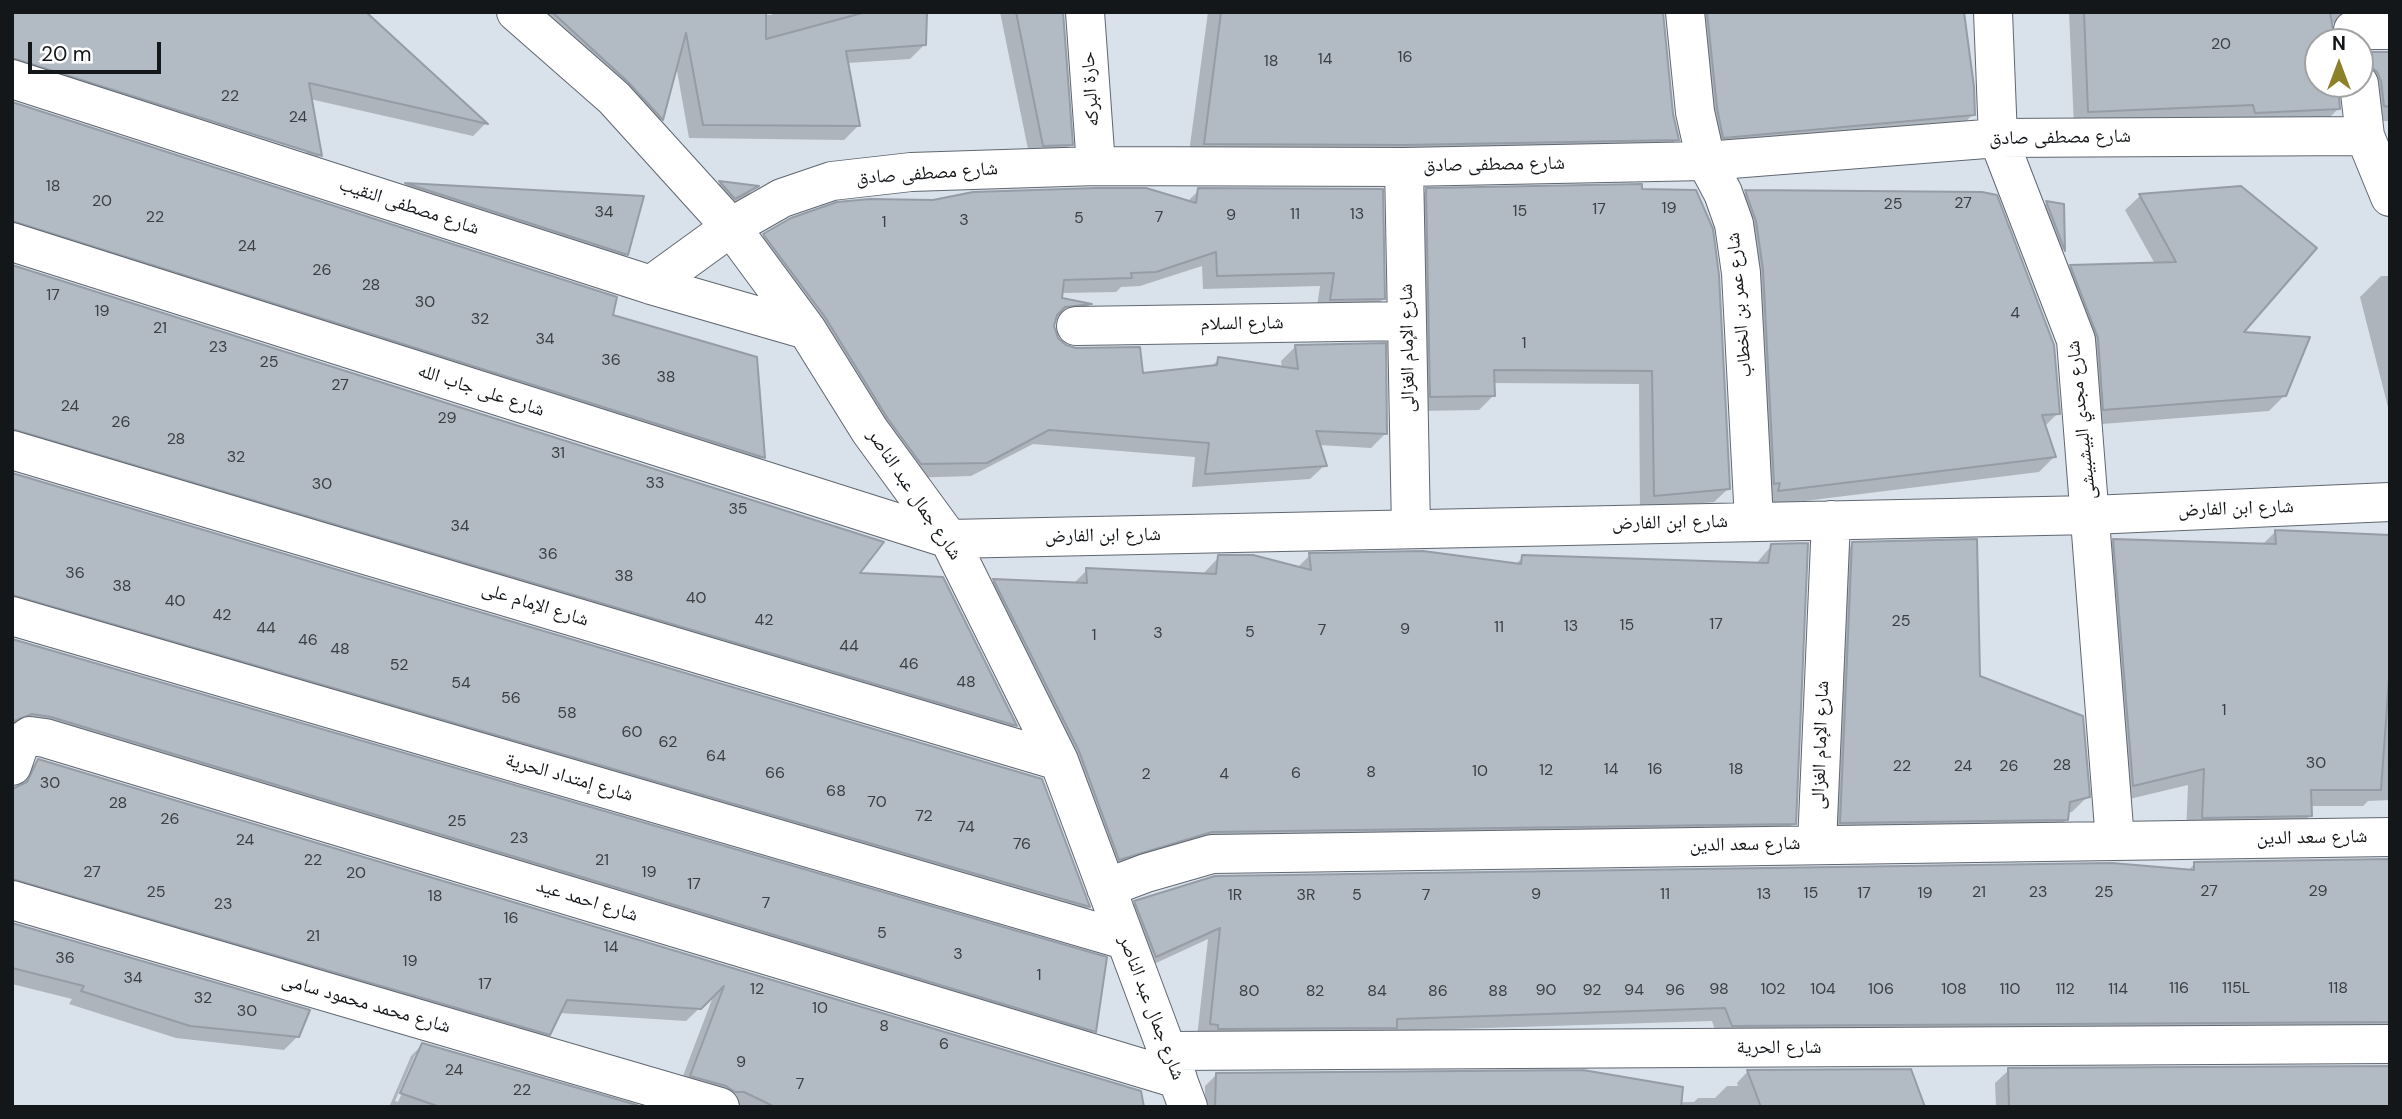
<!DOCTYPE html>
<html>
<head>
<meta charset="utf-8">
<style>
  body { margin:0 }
  #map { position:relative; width:2402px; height:1119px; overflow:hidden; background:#d9e1ea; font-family:"DM Sans",sans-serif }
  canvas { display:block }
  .frame { position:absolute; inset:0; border:14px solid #14171a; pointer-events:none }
  .north { position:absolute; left:2304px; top:28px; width:70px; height:70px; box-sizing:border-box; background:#fff; border:2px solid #a1a2a3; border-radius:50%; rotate:0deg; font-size:19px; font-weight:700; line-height:28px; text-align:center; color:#14171a }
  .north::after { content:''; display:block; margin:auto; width:24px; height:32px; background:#8c8128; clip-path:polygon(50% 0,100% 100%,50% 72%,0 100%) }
  .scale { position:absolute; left:28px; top:42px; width:133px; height:32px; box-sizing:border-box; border:4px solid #14171a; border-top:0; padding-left:9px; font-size:21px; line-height:24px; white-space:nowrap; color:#14171a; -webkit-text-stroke:5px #fff; paint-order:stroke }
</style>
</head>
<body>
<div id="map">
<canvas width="2402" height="1119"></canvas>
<div class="frame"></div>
<div class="north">N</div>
<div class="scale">20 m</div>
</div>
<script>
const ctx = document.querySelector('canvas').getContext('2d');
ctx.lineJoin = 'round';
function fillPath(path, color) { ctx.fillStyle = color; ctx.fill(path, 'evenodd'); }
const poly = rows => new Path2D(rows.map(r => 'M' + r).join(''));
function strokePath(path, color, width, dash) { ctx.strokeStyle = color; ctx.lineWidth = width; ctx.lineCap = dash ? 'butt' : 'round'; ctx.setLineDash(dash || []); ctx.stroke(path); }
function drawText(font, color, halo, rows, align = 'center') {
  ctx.font = font + ' "DM Sans","Noto Naskh Arabic",sans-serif'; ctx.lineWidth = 6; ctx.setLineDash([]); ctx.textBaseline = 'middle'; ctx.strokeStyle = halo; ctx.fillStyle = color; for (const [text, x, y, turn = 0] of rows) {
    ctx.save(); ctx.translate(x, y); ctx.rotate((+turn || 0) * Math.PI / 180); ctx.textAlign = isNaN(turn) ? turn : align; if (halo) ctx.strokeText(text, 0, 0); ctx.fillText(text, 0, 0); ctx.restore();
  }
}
fillPath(poly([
  [364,12,485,124,473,136,310,99,320,155,307,168,12,73,12,58,306,153,306,149,12,54],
  [538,12,704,12,772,15,772,12,925,12,924,45,910,59,847,63,858,126,844,140,689,138,676,65,662,119,648,133],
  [1000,12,1063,12,1071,144,1057,158,1030,159],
  [1208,12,1662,12,1671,114,1677,139,1660,156,1188,160],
  [1682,12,1962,12,1973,114,1957,131,1707,153],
  [2069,12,2390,12,2331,24,2333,42,2318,42,2318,84,2336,84,2338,109,2323,124,2074,127],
  [2360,54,2390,54,2390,121,2369,121,2360,84],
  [12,104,611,316,763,457,750,470,12,236],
  [720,183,755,187,746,197,723,209,709,194],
  [406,184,641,198,627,254,616,265,396,194],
  [1199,190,1383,299,1368,313,1316,314,1320,286,1203,289,1202,266,1140,286,1121,287,1116,292,1061,293,1060,300,1089,305,1076,318,1054,320,1052,326,1056,339,1065,347,1142,375,1210,368,1219,359,1282,368,1281,361,1296,346,1386,433,1371,448,1319,445,1325,465,1310,479,1192,487,1195,457,1033,444,971,476,907,478,750,250,764,235,1187,202],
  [1427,190,1641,191,1729,488,1714,502,1640,510,1639,384,1493,383,1493,396,1479,410,1417,411,1413,204],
  [1746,192,2058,413,2044,427,2054,457,2039,472,1764,506,1731,207],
  [2140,196,2285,395,2269,411,2089,425,2056,281,2071,266,2155,264,2125,210],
  [2047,203,2063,205,2063,250,2048,265,2030,219],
  [12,267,856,575,1015,725,1002,738,12,444],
  [2381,276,2390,276,2390,415,2360,297],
  [12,475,1041,780,1088,907,1075,919,12,610],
  [2276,531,2390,537,2390,800,2368,801,2363,806,2310,806,2310,816,2293,832,2186,834,2188,785,2117,802,2097,557,2114,540,2262,545],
  [1853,544,2088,796,2072,812,2067,813,2067,819,2051,835,1825,838,1837,559],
  [1772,545,1794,823,1778,839,1103,875,978,596,994,581,1073,584,1087,570,1202,575,1219,557,1297,568,1310,555,1515,565,1523,557,1755,565],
  [12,641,1095,1031,1082,1044,12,728],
  [38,761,1143,1107,724,1107,678,1089,714,994,686,1021,559,1013,549,1034,536,1047,12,894,12,789,18,789,25,774],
  [2390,860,2390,1041,1718,1039,1712,1021,1197,1037,1208,939,1143,969,1122,916,1135,902,2188,871,2195,863],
  [12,925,298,1036,284,1050,176,1038,69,1004,72,999,12,984],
  [422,1045,600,1107,396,1107,390,1105,411,1056],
  [415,1055,418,1055,398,1102,395,1101],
  [2009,1070,2390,1107,1996,1107,1995,1083],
  [1748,1071,1923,1107,1207,1107,1205,1095,1205,1086,1217,1074,1620,1103,1694,1102,1698,1098,1715,1098,1727,1086,1738,1086,1737,1083]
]), '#0003');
const building = poly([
  [12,12,366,12,488,124,309,83,322,156,12,58,12,12],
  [552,12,766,13,766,39,866,12,927,12,926,45,846,51,860,126,703,125,686,33,663,120,628,82,552,12],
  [1016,12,1063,12,1073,145,1043,146,1016,12],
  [1221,12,1663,12,1673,114,1679,140,1404,145,1204,144,1221,12],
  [1707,12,1964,12,1974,87,1975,115,1723,138,1717,108,1707,12],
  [2084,12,2330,12,2335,42,2318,42,2318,84,2338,84,2340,109,2255,113,2253,105,2088,112,2084,12],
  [2360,52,2390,52,2390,107,2384,106,2381,81,2377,72,2368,64,2360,63,2360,52],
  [12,102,617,297,613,315,757,357,765,458,12,221,12,102],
  [719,181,759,186,735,199,719,181],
  [405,183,571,192,644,196,628,255,405,183],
  [1642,184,1642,189,1696,190,1713,229,1719,275,1730,489,1654,496,1652,371,1494,370,1495,396,1430,397,1426,188,1642,184],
  [2241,186,2317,248,2244,332,2310,337,2286,396,2103,410,2098,338,2070,265,2176,262,2139,194,2241,186],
  [1096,188,1146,188,1196,203,1198,188,1383,189,1385,299,1330,300,1334,273,1217,276,1216,252,1156,272,1131,273,1132,278,1064,280,1062,298,1092,304,1065,307,1057,315,1054,326,1058,338,1066,345,1076,348,1140,347,1143,373,1217,365,1218,357,1298,369,1295,345,1386,343,1387,434,1316,431,1327,466,1205,474,1209,443,1049,430,987,463,921,464,888,419,825,317,763,234,791,218,837,202,870,199,933,200,973,192,1096,188],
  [1745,190,1982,192,1997,195,2054,345,2060,414,2042,415,2056,457,1778,491,1780,483,1774,484,1763,270,1756,221,1745,190],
  [2046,201,2064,204,2065,251,2046,201],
  [12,265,884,542,860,573,943,577,1017,726,12,429,12,265],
  [12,473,1042,779,1090,907,12,595,12,473],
  [2275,530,2390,535,2390,665,2381,790,2311,790,2312,816,2202,818,2204,769,2133,786,2113,539,2276,544,2275,530],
  [1977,539,1980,676,2083,716,2090,797,2070,802,2068,820,1840,823,1852,542,1977,539],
  [1808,543,1796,824,1212,832,1119,860,1079,751,993,579,1087,583,1086,568,1216,574,1218,555,1253,555,1311,570,1309,553,1423,551,1521,564,1522,555,1768,563,1771,544,1808,543],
  [12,639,1107,957,1096,1032,51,717,32,714,12,722,12,639],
  [38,759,1141,1091,1144,1107,775,1107,744,1092,735,1092,726,1086,690,1076,724,986,701,1009,567,1000,550,1035,12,879,12,789,27,782,38,759],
  [2390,859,2390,1022,1732,1026,1725,1008,1397,1019,1397,1028,1218,1029,1218,1025,1210,1024,1220,928,1156,957,1134,901,1215,876,2112,863,2194,870,2194,862,2390,859],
  [12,923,310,1010,299,1037,190,1026,81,991,84,986,12,968,12,923],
  [422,1043,637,1105,636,1107,440,1107,400,1093,422,1043],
  [2390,1066,2390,1107,2009,1107,2008,1068,2390,1066],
  [1911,1069,1925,1107,1761,1107,1747,1070,1911,1069],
  [1583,1070,1683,1087,1681,1107,1215,1107,1216,1073,1583,1070]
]);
fillPath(building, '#b2bac3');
strokePath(building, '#959ca5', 2);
const minor = poly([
  [516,12,614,98,731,227,807,330,870,431,949,539,1059,761,1188,1107],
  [1085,12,1096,166],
  [1685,12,1695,112,1706,161,1723,193,1734,224,1741,273,1754,521],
  [1993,12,1998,138,2076,340,2115,841],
  [2353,30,2390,30],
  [12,79,651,285,807,330],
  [2359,84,2365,136,2390,197],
  [1404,167,1411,529],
  [12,242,949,539,2091,515,2390,502],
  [651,285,731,227,782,198,832,181,911,172,1096,166,1404,167,1706,161,1998,138,2365,136],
  [1076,326,1407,321],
  [12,450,1059,761],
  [12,616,1125,940],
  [12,766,20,743,30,736,45,738,1178,1079],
  [1817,844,1831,520],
  [1106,888,1146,873,1212,854,2390,837],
  [12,900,720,1107],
  [1168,1051,2390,1044]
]);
strokePath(minor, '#606770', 40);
strokePath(minor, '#fff', 38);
drawText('16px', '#3c4044', null, [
  ["20",2221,45],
  ["16",1405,58],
  ["14",1325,60],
  ["18",1271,62],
  ["22",230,97],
  ["24",298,118],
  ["18",53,187],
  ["20",102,202],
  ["27",1963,204],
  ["25",1893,205],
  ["19",1669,209],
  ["17",1599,210],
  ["15",1520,212],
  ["34",604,213],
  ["11",1295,215],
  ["13",1357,215],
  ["9",1231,216],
  ["22",155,218],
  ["7",1159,218],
  ["5",1079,219],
  ["3",964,221],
  ["1",884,223],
  ["24",247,247],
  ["26",322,271],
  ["28",371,286],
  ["17",53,296],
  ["30",425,303],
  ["19",102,312],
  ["4",2015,314],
  ["32",480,320],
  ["21",160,329],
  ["34",545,340],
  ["1",1524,344],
  ["23",218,348],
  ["36",611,361],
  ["25",269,363],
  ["38",666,378],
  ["27",340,386],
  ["24",70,407],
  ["29",447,419],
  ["26",121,423],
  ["28",176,440],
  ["31",558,454],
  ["32",236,458],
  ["33",655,484],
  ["30",322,485],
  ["35",738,510],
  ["34",460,527],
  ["36",548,555],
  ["36",75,574],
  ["38",624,577],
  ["38",122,587],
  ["40",696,599],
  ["40",175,602],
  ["42",222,616],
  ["42",764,621],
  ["25",1901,622],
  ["17",1716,625],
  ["15",1627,626],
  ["13",1571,627],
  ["11",1499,628],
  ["44",266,629],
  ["9",1405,630],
  ["7",1322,631],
  ["5",1250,633],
  ["3",1158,634],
  ["1",1094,636],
  ["46",308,641],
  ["44",849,647],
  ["48",340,650],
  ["46",909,665],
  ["52",399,666],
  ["48",966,683],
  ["54",461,684],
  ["56",511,699],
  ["1",2224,711],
  ["58",567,714],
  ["60",632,733],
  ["62",668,743],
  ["64",716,757],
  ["30",2316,764],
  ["28",2062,766],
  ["22",1902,767],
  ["24",1963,767],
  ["26",2009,767],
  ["14",1611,770],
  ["16",1655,770],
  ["18",1736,770],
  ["12",1546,771],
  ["10",1480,772],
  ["8",1371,773],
  ["66",775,774],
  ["6",1296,774],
  ["2",1146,775],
  ["4",1224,775],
  ["30",50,784],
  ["68",836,792],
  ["70",877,803],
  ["28",118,804],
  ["72",924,817],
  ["26",170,820],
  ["25",457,822],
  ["74",966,828],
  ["23",519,839],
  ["24",245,841],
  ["76",1022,845],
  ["22",313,861],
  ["21",602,861],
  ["27",92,873],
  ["19",649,873],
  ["20",356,874],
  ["17",694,885],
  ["27",2209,892],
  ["29",2318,892],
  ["25",156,893],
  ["21",1979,893],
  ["23",2038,893],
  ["25",2104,893],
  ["15",1811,894],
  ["17",1864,894],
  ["19",1925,894],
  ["9",1536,895],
  ["11",1665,895],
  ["13",1764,895],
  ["1R",1235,896],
  ["3R",1306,896],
  ["5",1357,896],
  ["7",1426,896],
  ["18",435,897],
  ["7",766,904],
  ["23",223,905],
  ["16",511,919],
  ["5",882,934],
  ["21",313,937],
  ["14",611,948],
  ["3",958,955],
  ["36",65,959],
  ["19",410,962],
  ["1",1039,976],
  ["34",133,979],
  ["17",485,985],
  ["116",2179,989],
  ["115L",2236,989],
  ["118",2338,989],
  ["12",757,990],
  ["98",1719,990],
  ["102",1773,990],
  ["104",1823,990],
  ["106",1881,990],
  ["108",1954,990],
  ["110",2010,990],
  ["112",2065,990],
  ["114",2118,990],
  ["90",1546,991],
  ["92",1592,991],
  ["94",1634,991],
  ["96",1675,991],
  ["80",1249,992],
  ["82",1315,992],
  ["84",1377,992],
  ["86",1438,992],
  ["88",1498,992],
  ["32",203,999],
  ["10",820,1009],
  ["30",247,1012],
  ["8",884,1027],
  ["6",944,1045],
  ["9",741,1063],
  ["24",454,1071],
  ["7",800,1085],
  ["22",522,1091]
]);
drawText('19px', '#14171a', '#fff', [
  ["حارة البركه",1091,89,-94],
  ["شارع مصطفى صادق",2060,138,-1],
  ["شارع مصطفى صادق",1494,165,-1],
  ["شارع مصطفى صادق",927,174,-4],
  ["شارع مصطفى النقيب",409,207,18],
  ["شارع عمر بن الخطاب",1740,305,-95],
  ["شارع السلام",1242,324,-1],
  ["شارع الإمام الغزالى",1408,348,-91],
  ["شارع على جاب الله",481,391,18],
  ["شارع مجدي البيشبيشى",2082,420,-96],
  ["شارع جمال عبد الناصر",914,495,56],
  ["شارع ابن الفارض",2236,509,-2],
  ["شارع ابن الفارض",1670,523,-1],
  ["شارع ابن الفارض",1103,536,-1],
  ["شارع الإمام على",535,605,17],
  ["شارع الإمام الغزالى",1821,745,-88],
  ["شارع إمتداد الحرية",569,778,16],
  ["شارع سعد الدين",2312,838,-1],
  ["شارع سعد الدين",1745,845,-1],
  ["شارع احمد عيد",587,901,17],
  ["شارع محمد محمود سامى",366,1004,16],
  ["شارع جمال عبد الناصر",1151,1008,69],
  ["شارع الحرية",1779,1048]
]);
</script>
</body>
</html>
